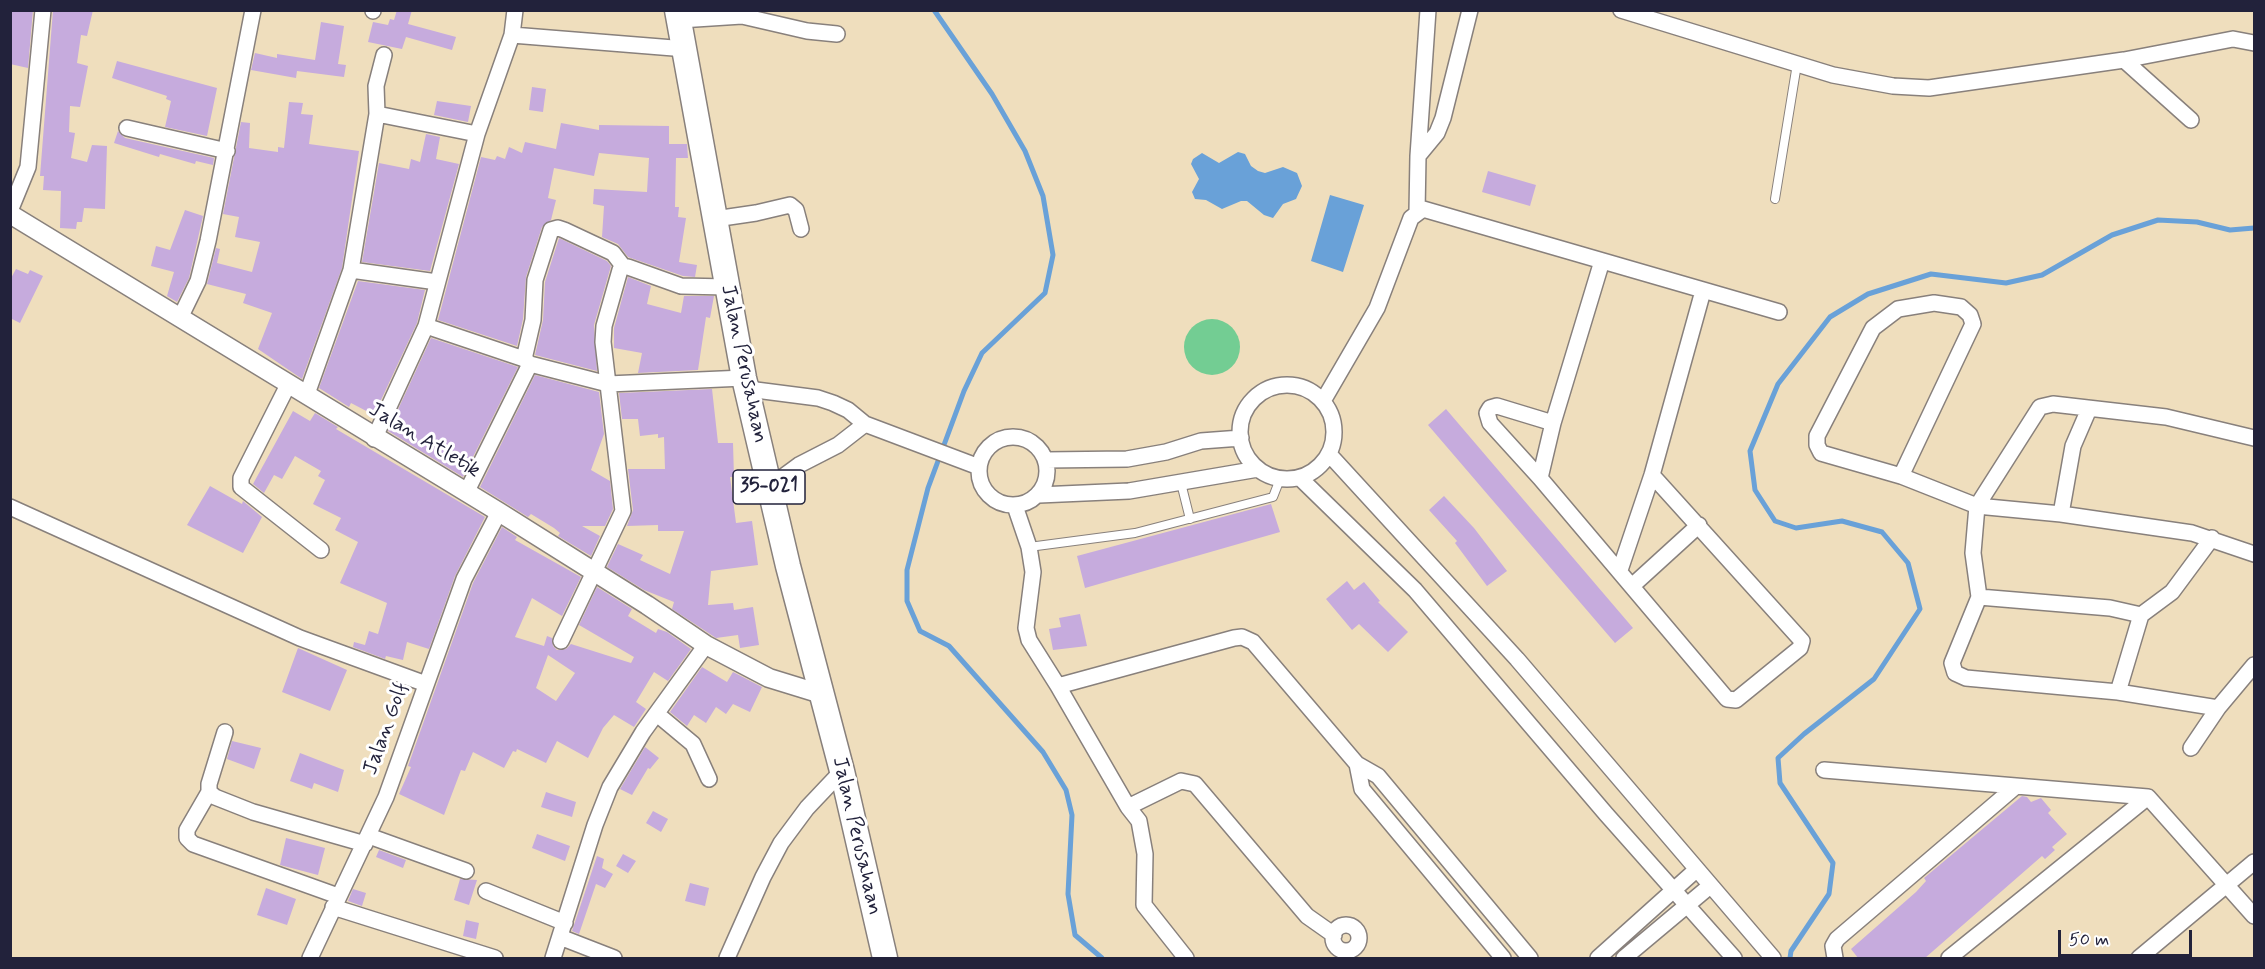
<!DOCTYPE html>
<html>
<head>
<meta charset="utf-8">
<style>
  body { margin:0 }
  #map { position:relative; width:2265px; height:969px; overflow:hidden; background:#efdebd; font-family:Mynerve,sans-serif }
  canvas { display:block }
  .frame { position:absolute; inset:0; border:12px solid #22223b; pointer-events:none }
  .scale { position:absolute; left:2058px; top:930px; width:134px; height:27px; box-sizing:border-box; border:3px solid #22223b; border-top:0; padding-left:8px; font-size:18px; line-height:21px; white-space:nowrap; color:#22223b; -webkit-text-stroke:4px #fff; paint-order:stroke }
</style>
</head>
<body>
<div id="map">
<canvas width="2265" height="969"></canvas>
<div class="frame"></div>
<div class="scale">50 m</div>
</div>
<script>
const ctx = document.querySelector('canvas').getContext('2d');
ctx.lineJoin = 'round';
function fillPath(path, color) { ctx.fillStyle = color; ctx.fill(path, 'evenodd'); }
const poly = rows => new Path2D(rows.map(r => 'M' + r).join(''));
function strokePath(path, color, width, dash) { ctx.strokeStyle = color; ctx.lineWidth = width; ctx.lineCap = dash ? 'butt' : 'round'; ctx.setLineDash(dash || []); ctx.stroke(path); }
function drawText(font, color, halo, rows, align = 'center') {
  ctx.font = font + ' Mynerve,sans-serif'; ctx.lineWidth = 6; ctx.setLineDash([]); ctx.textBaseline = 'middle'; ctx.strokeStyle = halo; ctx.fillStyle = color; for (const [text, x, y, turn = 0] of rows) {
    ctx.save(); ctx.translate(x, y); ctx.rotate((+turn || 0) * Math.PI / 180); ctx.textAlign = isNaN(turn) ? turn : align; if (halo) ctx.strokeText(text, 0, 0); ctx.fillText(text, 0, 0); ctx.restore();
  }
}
fillPath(poly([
  '1184 347a28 28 0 1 1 56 0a28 28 0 1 1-56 0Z'
]), '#73cd93');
fillPath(poly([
  [1238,152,1245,154,1251,166,1258,171,1265,173,1283,167,1297,173,1302,186,1296,199,1283,204,1273,218,1264,215,1247,201,1241,201,1222,209,1206,200,1195,199,1192,192,1199,179,1191,164,1193,159,1202,153,1219,163],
  [1330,195,1364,205,1343,272,1311,261]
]), '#69a1d8');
strokePath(poly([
  [934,10,992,94,1025,151,1043,196,1053,255,1045,293,982,353,964,391,928,488,907,570,907,601,920,631,949,646,1043,752,1066,790,1072,815,1068,894,1075,935,1102,958],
  [1790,958,1791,951,1829,894,1833,863,1780,783,1778,758,1804,734,1874,679,1920,609,1908,563,1882,532,1842,521,1796,528,1775,521,1755,490,1750,451,1778,384,1830,317,1868,294,1931,274,2006,283,2042,275,2112,235,2158,220,2197,222,2230,230,2254,228]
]), '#69a1d8', 5);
fillPath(poly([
  [10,10,33,10,28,68,10,64],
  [53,10,93,10,87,36,81,35,77,63,88,66,80,107,70,106,69,132,75,133,71,158,87,162,92,145,107,146,105,209,84,208,82,222,77,222,76,229,60,228,61,191,43,190,44,176,40,176],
  [397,10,412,10,408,24,456,37,452,50,406,37,402,49,368,42,373,22,388,25,390,19,394,20],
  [321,22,344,26,338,64,346,65,344,77,297,71,296,78,251,70,255,53,277,58,277,54,315,60],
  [117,61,217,88,207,136,165,127,171,101,166,99,167,96,112,78],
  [532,87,546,89,543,112,529,110],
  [437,101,471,106,468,122,434,115],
  [289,102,303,103,301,114,313,115,309,144,359,151,342,268,302,379,258,349,272,313,243,303,246,294,207,284,216,248,220,249,217,263,252,272,260,242,235,237,239,217,223,214,241,122,250,123,249,148,278,152,278,147,284,148],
  [561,123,599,130,599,125,669,126,669,144,687,144,688,158,676,158,675,207,679,207,678,217,686,218,679,262,697,265,695,277,683,276,628,257,618,244,602,237,604,206,593,204,594,189,647,192,649,158,599,153,594,176,554,168,548,198,556,200,551,220,542,227,526,277,523,319,517,346,438,320,481,157,495,160,497,156,505,159,509,147,522,153,525,142,556,149],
  [118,131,125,138,214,158,213,165,196,161,195,164,160,154,159,157,114,143],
  [426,134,440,137,436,159,459,164,430,271,362,262,379,163,409,169,411,159,420,162],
  [1488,171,1536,185,1530,206,1482,192],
  [185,210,203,216,189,278,177,302,167,296,174,272,151,266,156,246,170,250],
  [559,238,607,261,611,266,594,325,597,371,535,355,543,320,545,282],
  [16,269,28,274,30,270,43,276,20,323,10,318,10,280],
  [628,277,651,286,647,304,681,313,684,296,714,296,710,318,706,317,698,370,638,373,642,353,614,348,614,328],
  [358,281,425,290,417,323,374,415,351,403,349,407,319,388],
  [431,338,518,367,463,477,388,431],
  [535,375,599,392,604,434,591,470,610,481,613,509,605,526,582,526,600,536,591,556,558,536,560,533,554,528,531,514,528,517,480,487],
  [712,389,718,443,733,443,734,477,730,477,736,523,752,521,758,565,711,571,708,605,733,603,734,610,753,607,759,645,740,648,738,635,716,638,672,609,674,602,644,590,607,567,618,544,643,555,640,560,670,574,684,531,658,531,658,525,627,526,633,510,628,469,665,469,664,437,658,438,658,434,640,436,638,419,622,419,619,393],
  [1446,409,1633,628,1615,643,1428,425],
  [293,411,310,421,315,413,338,427,336,429,485,517,455,576,429,649,407,642,403,660,386,656,385,659,353,647,354,642,365,645,369,631,378,634,387,603,340,583,358,542,335,530,341,518,313,504,325,480,318,476,321,471,295,456,282,479,274,475,264,493,253,484],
  [210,486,242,504,243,501,262,517,243,553,187,525],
  [1444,496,1474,528,1507,571,1487,586,1455,543,1457,541,1429,510],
  [1271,504,1280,532,1085,588,1077,556],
  [502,527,517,537,515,540,581,577,562,616,532,598,515,637,544,646,547,636,552,638,553,646,557,650,566,649,571,644,631,663,634,657,579,625,597,587,632,609,628,616,656,633,658,629,667,632,691,649,668,681,654,672,636,702,646,709,634,727,614,715,603,728,588,758,557,741,546,763,517,749,516,752,513,751,504,768,473,752,465,771,461,770,444,815,399,794,411,767,408,766,473,583],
  [548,655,575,673,556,701,536,688],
  [1347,581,1354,590,1364,582,1380,601,1378,602,1408,632,1388,652,1359,624,1352,630,1326,599],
  [1080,614,1087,646,1053,650,1049,629,1061,627,1059,618],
  [298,648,347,670,330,711,282,692],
  [702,667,727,682,733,672,762,687,750,712,733,704,726,714,716,707,706,723,694,715,687,726,670,712],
  [232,741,261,748,254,769,227,759],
  [645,747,659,758,650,769,648,768,632,795,620,789],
  [300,753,344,770,338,792,314,783,312,789,290,781],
  [546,792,576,802,572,817,541,807],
  [2022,796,2027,797,2031,802,2041,798,2051,810,2048,813,2067,834,2052,847,2055,850,2045,859,2042,856,1925,958,1858,958,1851,949,1916,892,1926,881,1924,878],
  [653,811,668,819,661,832,646,823],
  [537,834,570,846,565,861,532,848],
  [286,838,325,848,318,875,280,865],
  [379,850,406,860,403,868,376,857],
  [623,854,636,861,628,873,616,866],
  [597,856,604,859,602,868,613,874,605,888,596,884,579,934,572,931],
  [460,879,477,880,469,905,454,900],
  [690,883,709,888,705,906,685,901],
  [266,888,296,899,287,925,257,915],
  [353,889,366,893,362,906,348,901],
  [466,920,479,923,476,939,463,936]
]), '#c6abdd');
const service = poly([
  [1775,199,1797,64],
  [1181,483,1190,519],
  [1029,547,1135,533,1273,497,1280,479]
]);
const minor = poly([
  [1621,10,1833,75,1893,86,1929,88,2124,60,2233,39,2254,43],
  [373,11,373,10],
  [680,20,742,16,807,31,837,34],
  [512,35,686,49],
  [2124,60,2191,120],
  [377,114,477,134],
  [127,128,227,151],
  [1418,156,1437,133,1443,118,1470,10],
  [10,211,28,167,43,10],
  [1417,212,1418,156,1428,10],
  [715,219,756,213,790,205,796,210,801,229],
  [351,270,437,282],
  [181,316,198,281,208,241,253,10],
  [426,326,524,359,530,364,608,384,744,378],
  [524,359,533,320,535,280,551,230,558,228,564,230,613,253,623,266],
  '1240 432a47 47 0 1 1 94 0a47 47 0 1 1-94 0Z',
  [288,385,241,478,241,487,321,550],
  [748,389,818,398,833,403,848,410,865,424,979,467],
  [307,394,351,270,377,114,376,86,384,55],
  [1323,401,1377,308,1411,218,1423,209,1779,312],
  [1553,423,1497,406,1490,408,1487,413,1490,423,1540,478,1727,699,1736,700,1800,648,1802,641,1652,475],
  '979 471a34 34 0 1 1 68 0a34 34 0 1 1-68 0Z',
  [374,439,426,326,477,134,512,35,515,10],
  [1329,454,1517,659,1773,958],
  [1046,460,1127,459,1166,452,1201,441,1241,438],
  [1901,476,1973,324,1970,315,1961,307,1934,303,1898,309,1873,328,1817,436,1817,445,1821,453,1901,476,1977,506,2061,514,2192,533,2254,554],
  [1300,478,1415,590,1606,814,1734,958],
  [1540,478,1553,423,1602,261],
  [769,487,799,465,838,445,865,424],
  [466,493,530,364],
  [1039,495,1129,491,1258,469],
  [1015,506,1029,547,1033,572,1026,628,1029,640,1058,686,1128,807,1181,781,1195,784,1307,916,1334,935],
  [10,507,300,638,426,684],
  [2061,514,2073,446,2089,409],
  [1620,570,1652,475,1703,291],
  [1632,586,1699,525],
  [1979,597,2110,608,2141,615],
  [561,641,623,511,603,342,604,326,620,270,623,266,628,267,681,286,727,287],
  [1058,686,1234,638,1242,637,1253,642,1357,764,1378,776,1530,958],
  [2118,692,2141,615,2172,592,2212,538],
  [2218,708,2118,692,1966,678,1955,673,1952,663,1979,597,1973,553,1977,506,2040,407,2053,404,2166,417,2254,438],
  [657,714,693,744,709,779],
  [225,732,209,784,209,792,215,797,253,812,365,844],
  [2191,748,2218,708,2254,665],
  [1357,764,1362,789,1503,958],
  [1824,770,2148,797,2254,916],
  [209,792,187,830,187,838,193,844,338,896],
  [1128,807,1139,821,1145,854,1144,905,1186,958],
  [369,836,466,871],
  [486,891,565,923],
  [333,907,495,958],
  '1333 938a13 13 0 1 1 26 0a13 13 0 1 1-26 0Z',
  [560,937,614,958],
  [310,958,386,797,464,579,499,512],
  [553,958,595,825,610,787,643,732,706,645],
  [727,958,763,877,781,843,807,808,842,771],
  [1598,958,1696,870],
  [1624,958,1710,886],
  [1835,958,1833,946,1837,939,2015,787],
  [1949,958,2148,797],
  [2139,958,2254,862]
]);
const tertiary = poly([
  [10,214,499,512,647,605,706,645,769,678,821,694]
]);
const primary = poly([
  [677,10,744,378,788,566,842,771,885,958]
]);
strokePath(service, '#88807c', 10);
strokePath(minor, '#88807c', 18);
strokePath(tertiary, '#88807c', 21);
strokePath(primary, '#88807c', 27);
strokePath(service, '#fff', 8);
strokePath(minor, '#fff', 15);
strokePath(tertiary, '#fff', 18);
strokePath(primary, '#fff', 24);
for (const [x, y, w] of [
  [769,487,72]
]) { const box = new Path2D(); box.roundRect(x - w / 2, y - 17, w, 34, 4.5); ctx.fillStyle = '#fff'; ctx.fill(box); strokePath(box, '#22223b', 1.5); }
drawText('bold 20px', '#22223b', null, [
  ["35-021",769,487]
]);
drawText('21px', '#22223b', '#fff', [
  ["Jalan Perusahaan",743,364,78],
  ["Jalan Atletik",424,441,31],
  ["Jalan Golf",387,729,-70],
  ["Jalan Perusahaan",856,836,77]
]);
</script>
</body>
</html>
